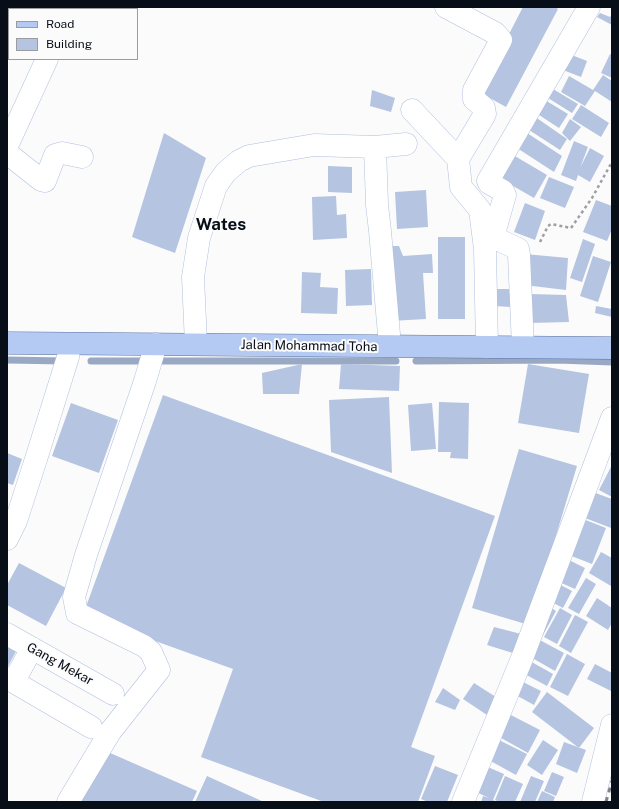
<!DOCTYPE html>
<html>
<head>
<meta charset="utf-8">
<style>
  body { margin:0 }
  #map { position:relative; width:619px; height:809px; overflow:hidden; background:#fbfbfb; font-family:"Public Sans",sans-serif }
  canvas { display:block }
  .frame { position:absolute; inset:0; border:8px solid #080e18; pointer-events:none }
  .legend { position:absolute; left:8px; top:8px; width:130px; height:52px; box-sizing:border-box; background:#fbfbfb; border:1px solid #9a9ca0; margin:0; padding:5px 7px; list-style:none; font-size:12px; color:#080e18 }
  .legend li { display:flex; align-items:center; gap:8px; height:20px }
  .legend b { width:20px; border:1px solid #9a9ca0 }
</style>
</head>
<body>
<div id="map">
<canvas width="619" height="809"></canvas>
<div class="frame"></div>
<ul class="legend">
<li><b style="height:5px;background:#b4caf2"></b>Road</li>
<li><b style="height:11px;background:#b4c4e1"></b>Building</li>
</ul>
</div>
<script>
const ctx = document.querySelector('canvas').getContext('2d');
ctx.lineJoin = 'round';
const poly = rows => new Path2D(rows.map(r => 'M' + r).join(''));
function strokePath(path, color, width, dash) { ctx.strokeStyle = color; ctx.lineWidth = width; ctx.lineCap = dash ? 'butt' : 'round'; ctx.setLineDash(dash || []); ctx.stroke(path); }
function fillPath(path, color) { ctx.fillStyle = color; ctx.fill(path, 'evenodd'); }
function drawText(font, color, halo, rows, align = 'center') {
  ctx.font = font + ' "Public Sans",sans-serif'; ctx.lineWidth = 4; ctx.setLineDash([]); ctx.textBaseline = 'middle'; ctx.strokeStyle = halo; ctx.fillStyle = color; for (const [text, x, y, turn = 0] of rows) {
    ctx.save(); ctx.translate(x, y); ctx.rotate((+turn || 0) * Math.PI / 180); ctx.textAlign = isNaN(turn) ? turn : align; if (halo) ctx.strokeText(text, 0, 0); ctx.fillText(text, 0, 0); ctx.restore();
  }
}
strokePath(poly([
  [7,360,65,361],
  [91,361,144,361],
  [162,361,396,361],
  [416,361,558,360,612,362]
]), '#99a9c4', 7);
fillPath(poly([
  [523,7,555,7,558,9,506,107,479,92],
  [600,13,610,17,612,14,612,25,597,17],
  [569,54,587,61,581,77,563,70],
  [610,54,612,55,612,78,601,73],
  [603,75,612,81,612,102,595,91,585,106,561,92,569,76,593,90],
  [553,89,578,104,572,113,548,98],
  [372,90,395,98,391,112,370,106],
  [545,100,568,114,559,128,536,113],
  [581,105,609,123,601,137,572,119],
  [531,114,567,139,560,150,526,128],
  [570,119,581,127,570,141,562,133],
  [524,131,562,156,554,172,517,148],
  [164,133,206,158,175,253,132,237],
  [574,141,588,147,580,168,590,148,604,156,590,182,578,175,576,181,561,175],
  [508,152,547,175,534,198,494,175],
  [328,166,352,167,352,193,328,192],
  [549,177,574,187,565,208,540,198],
  [426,190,428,227,397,229,395,192],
  [336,196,337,215,346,214,347,238,313,240,312,197],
  [596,200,612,206,612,229,607,241,583,232],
  [525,203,545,211,535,240,514,232],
  [438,237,465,237,465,319,438,319],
  [583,239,595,244,582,282,570,278],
  [387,246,399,246,403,256,432,254,433,273,423,273,426,319,391,321],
  [525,254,568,258,566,290,524,285],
  [593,256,611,262,598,302,580,296],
  [371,269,372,305,346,306,345,270],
  [302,272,321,273,320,287,338,288,337,314,301,313],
  [496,289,512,289,511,307,494,306],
  [530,294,566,295,569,322,528,323],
  [596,306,612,309,612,317,595,313],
  [302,364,299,394,263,394,262,373],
  [341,364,400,366,399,391,339,389],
  [528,364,589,374,579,433,518,423],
  [163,395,495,516,411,747,435,756,418,802,324,802,201,757,233,669,83,615],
  [389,397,392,473,331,452,329,400],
  [439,402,469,403,468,459,450,458,451,452,438,452],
  [71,403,118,420,99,473,52,456],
  [432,403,436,449,411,451,408,405],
  [519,449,577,466,529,625,472,608],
  [7,453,22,459,13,485,7,483],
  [612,465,612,497,599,490],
  [590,491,612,499,612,524,611,528,580,516],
  [583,519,606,528,592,564,569,555],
  [601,552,612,558,612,584,611,586,589,573],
  [567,559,585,568,575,589,557,581],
  [19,563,66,588,46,626,7,605,7,585],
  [586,578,596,584,579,614,568,608],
  [555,582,572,591,563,608,546,599],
  [597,598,612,608,612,623,608,630,586,616],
  [548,606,556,611,542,637],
  [560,608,572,615,557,644,544,637],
  [575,615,588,622,571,653,559,646],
  [494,627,525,635,516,654,487,645],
  [536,638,564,653,555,671,527,655],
  [7,642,18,648,7,668],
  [567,654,585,664,568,696,550,687],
  [528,660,553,674,547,686,521,672],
  [595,664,612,673,612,689,611,691,587,679],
  [521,681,541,691,534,705,514,694],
  [474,683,499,699,490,717,463,699],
  [443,688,460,700,455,710,435,702],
  [547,692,594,728,579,748,532,712],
  [505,712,540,730,528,753,494,734],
  [497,739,527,754,516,775,487,759],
  [543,740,558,750,542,775,527,765],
  [564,742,586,750,577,773,556,764],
  [101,749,197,791,192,802,77,802],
  [483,765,504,774,493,800,497,802,481,802,483,796,489,798,472,790],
  [435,766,458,775,447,802,428,802,421,799],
  [552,772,564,777,556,796,544,791],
  [207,776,264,802,195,802],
  [505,776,523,784,515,802,499,802,495,800],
  [531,776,544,781,535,802,520,802],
  [542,791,555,797,553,802,537,802]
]), '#b4c4e1');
const minor = poly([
  [446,7,495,33,501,40,474,90,474,99,484,108,485,114,458,159],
  [70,9,71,7],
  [412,110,458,159,461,187,480,210,485,249,487,347],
  [7,146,47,59],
  [375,147,377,205,380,231,390,346],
  [7,153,41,180,45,181,55,155,62,153,82,157],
  [196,344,193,277,199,238,216,186,226,172,239,161,249,156,314,145,375,147,406,144],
  [523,347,519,255,518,249,495,238,494,234,505,195,503,191,489,183,488,181,589,7],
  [7,539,16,521,37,456,68,357,70,344],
  [7,634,113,694],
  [7,678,91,727],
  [14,681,32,648],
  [68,802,110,732,159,670,151,652,144,646,77,613,74,597,86,555,145,381,156,344],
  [463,802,523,656,612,418],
  [593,802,612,725]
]);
const major = poly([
  [7,343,612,348]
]);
strokePath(minor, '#afc0dd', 23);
strokePath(major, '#5771a0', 23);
strokePath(poly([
  [540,242,548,226,551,224,571,228,592,198,612,162]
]), '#9d9fa3', 2.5, [3, 3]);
strokePath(minor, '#fff', 22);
strokePath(major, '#b4caf2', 22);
strokePath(poly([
  [606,802,612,781]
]), '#7f8287', 3, [5, 5]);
drawText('13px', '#080e18', '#fbfbfb', [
  ["Jalan Mohammad Toha",309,346,1],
  ["Gang Mekar",60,664,29]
]);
drawText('bold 17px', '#080e18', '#fbfbfb', [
  ["Wates",221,225]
]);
</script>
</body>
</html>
